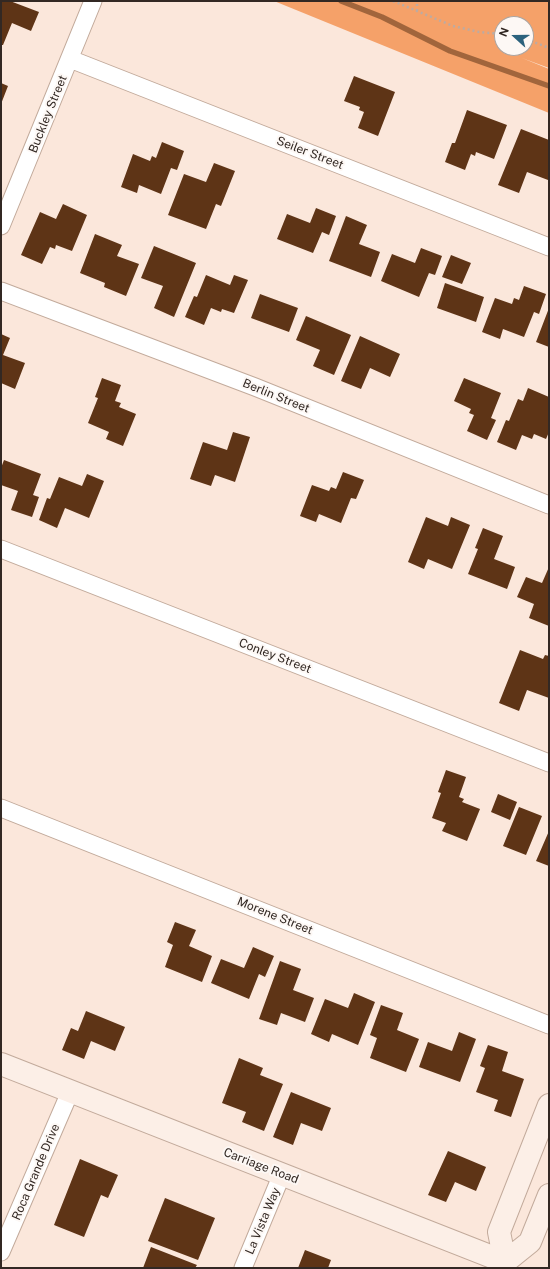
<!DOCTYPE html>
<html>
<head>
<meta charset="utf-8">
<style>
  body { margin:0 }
  #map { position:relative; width:550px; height:1269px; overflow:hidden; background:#fbe7db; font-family:"Public Sans",sans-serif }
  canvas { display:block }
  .frame { position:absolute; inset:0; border:2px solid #322823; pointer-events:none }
  .north { position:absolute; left:494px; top:16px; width:40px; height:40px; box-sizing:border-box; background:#fdf8f5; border:1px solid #aca5a1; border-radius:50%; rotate:291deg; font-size:11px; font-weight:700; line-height:16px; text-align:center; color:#322823 }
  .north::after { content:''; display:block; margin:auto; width:14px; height:18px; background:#2c627d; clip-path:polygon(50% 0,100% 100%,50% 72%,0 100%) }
</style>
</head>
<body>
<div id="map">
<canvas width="550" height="1269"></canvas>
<div class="frame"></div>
<div class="north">N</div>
</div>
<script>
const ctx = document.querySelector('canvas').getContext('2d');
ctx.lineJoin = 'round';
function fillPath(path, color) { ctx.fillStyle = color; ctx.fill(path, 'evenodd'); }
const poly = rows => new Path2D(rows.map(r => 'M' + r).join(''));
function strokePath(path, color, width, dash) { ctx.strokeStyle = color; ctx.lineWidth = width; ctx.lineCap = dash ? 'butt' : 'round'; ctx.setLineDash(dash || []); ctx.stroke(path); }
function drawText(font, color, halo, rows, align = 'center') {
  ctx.font = font + ' "Public Sans",sans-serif'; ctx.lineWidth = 4; ctx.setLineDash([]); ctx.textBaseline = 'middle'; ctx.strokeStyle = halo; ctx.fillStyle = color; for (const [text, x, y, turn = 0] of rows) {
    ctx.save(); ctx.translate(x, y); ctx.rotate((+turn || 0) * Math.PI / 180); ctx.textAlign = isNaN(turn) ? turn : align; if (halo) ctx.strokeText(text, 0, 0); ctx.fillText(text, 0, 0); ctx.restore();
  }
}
fillPath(poly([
  [274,1,549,1,549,68,522,58,549,69,549,113],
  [502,24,526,24,526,48,502,48]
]), '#f5a169');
strokePath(poly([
  [341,1,382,17,450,51,549,86]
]), '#a1653c', 5.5);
fillPath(poly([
  [1,1,10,1,39,12,31,31,12,23,3,45,1,45],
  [354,76,395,92,378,136,358,128,364,112,359,110,360,107,344,101],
  [1,83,8,86,1,104],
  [467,110,507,125,494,159,476,152,475,156,471,154,465,170,445,162,452,143,455,143],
  [521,129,549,140,549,178,548,180,527,172,519,193,498,185],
  [162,142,184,151,177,170,171,168,161,194,139,185,137,193,121,187,133,154,150,161,152,156,156,158],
  [214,163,235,171,221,206,216,204,206,229,168,215,184,174,206,182],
  [63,204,87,215,72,251,56,245,55,249,50,247,42,264,21,255,40,212,56,219],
  [316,208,336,216,329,235,322,232,313,253,277,239,287,214,310,223],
  [346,216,367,225,359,244,380,252,371,277,329,261],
  [95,234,122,245,117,256,139,264,126,296,104,287,105,283,80,273],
  [154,246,196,263,174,317,154,308,163,286,141,278],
  [421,248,442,256,435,275,429,273,419,297,381,281,392,254,415,263],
  [451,255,471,263,462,284,442,277],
  [206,275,230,285,234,275,248,280,234,313,222,309,221,312,211,308,204,325,185,317,194,296,197,297],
  [445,283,484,297,476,322,437,308],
  [524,286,546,294,539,314,534,312,524,337,503,329,500,339,482,332,495,298,512,304,514,298,519,300],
  [260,294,298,308,289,332,251,318],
  [549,308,549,347,536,342],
  [306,316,351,335,334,375,313,366,320,350,296,340],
  [1,334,10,338,3,355,25,363,15,389,1,383],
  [360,336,400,354,390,377,370,368,361,389,341,381],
  [102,378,121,385,115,401,121,403,119,407,136,414,123,446,106,439,109,432,88,423,98,398,95,397],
  [464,378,501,393,491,418,496,420,487,440,467,431,474,415,469,413,471,409,454,401],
  [528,388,549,397,549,432,546,439,534,434,532,439,522,435,516,450,497,442,506,420,509,421,518,399,523,401],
  [233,432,250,437,235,482,215,475,211,486,190,479,203,442,227,450],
  [4,460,41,474,33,495,39,497,32,517,11,510,18,491,1,485,1,468],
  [343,472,364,480,356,499,351,498,341,523,319,514,316,522,300,516,312,485,329,491,331,487,336,489],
  [87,474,104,481,89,518,65,508,57,528,39,520,47,498,50,499,59,477,82,486],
  [426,517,448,526,451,517,470,525,452,569,428,559,424,569,408,562],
  [483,528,503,536,494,559,515,567,507,589,468,574,478,549,475,548],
  [549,567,549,626,529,618,534,604,517,597,526,577,542,583],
  [520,650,543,659,545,655,549,656,549,698,527,690,519,711,499,703],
  [446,770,466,777,459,797,464,799,462,802,480,809,467,841,442,831,446,823,432,818,441,793,438,792],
  [498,794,517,802,510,820,491,812],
  [519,807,542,816,526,855,503,846],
  [549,831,549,866,536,861],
  [175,922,196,930,189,946,212,956,202,982,165,967,173,945,167,942],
  [253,947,274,956,265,977,259,974,249,999,211,983,221,959,244,968],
  [280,961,301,969,293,990,314,998,305,1022,281,1013,277,1025,259,1019],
  [354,993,375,1002,358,1045,332,1034,329,1042,311,1034,325,999,348,1008],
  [381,1005,403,1013,397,1030,419,1039,406,1072,370,1058,377,1038,370,1035],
  [86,1011,125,1027,115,1051,91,1041,84,1059,62,1050,71,1028,78,1031],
  [459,1032,476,1039,460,1082,419,1067,428,1042,452,1051],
  [488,1045,508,1052,502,1071,524,1079,511,1117,494,1111,498,1100,476,1092,485,1068,480,1066],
  [239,1058,263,1068,260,1075,283,1084,264,1131,242,1122,246,1112,222,1103],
  [291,1092,331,1108,322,1131,301,1123,293,1145,273,1137],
  [448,1151,486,1167,476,1191,455,1182,446,1202,428,1195],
  [80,1159,118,1175,108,1198,101,1195,84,1237,54,1225],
  [165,1198,215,1218,198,1260,148,1241],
  [151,1247,197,1265,195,1268,143,1268],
  [305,1250,331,1260,328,1268,298,1268]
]), '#5e3416');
const street = poly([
  [70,59,549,247],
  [1,226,93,1],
  [1,291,255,387,549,505],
  [1,549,549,763],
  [1,808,549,1025],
  [1,1252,70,1092],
  [243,1268,282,1174]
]);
const secondary = poly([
  [1,1064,505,1262],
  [505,1262,499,1232,549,1105],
  [503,1268,505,1262,530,1242,549,1195]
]);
strokePath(street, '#c2aa9b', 19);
strokePath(secondary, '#c2aa9b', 24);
strokePath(poly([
  [393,1,453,26,479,32,502,34],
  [417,11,417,1],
  [526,39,549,48]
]), '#bcaba2', 2.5, [2, 3]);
strokePath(street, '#fff', 17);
strokePath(secondary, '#fcefe7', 22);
drawText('12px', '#322823', '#fdf8f5', [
  ["Buckley Street",48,114,-68],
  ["Seiler Street",310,153,21],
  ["Berlin Street",276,396,22],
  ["Conley Street",275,656,21],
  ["Morene Street",275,916,22],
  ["Carriage Road",261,1166,21],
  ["Roca Grande Drive",36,1172,-67],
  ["La Vista Way",263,1221,-67]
]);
</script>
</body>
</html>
